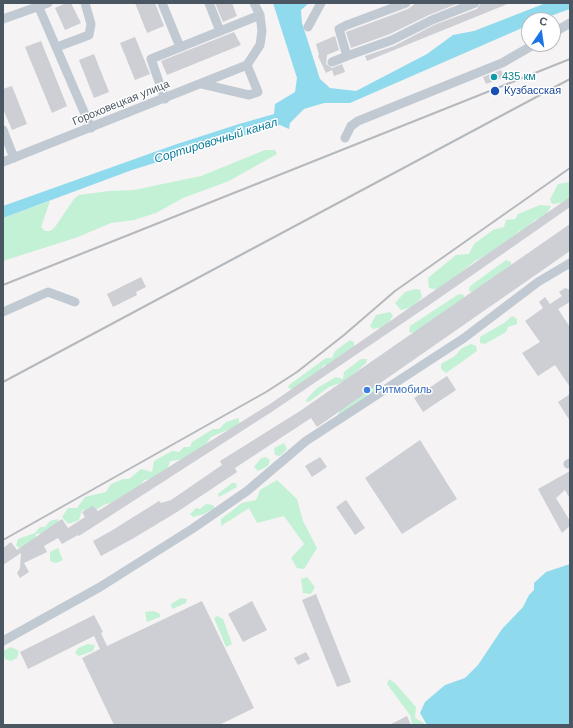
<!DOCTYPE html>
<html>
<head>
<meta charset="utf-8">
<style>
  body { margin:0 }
  #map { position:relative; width:573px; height:728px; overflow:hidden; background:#f5f3f3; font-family:Helvetica,sans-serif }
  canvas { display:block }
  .frame { position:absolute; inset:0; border:4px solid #4a5661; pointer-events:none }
  .north { position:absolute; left:521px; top:12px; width:40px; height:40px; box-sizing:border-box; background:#fff; border:1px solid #b7bbc0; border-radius:50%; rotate:13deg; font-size:11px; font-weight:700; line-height:16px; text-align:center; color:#4a5661 }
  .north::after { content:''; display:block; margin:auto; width:14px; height:18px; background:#1a73e8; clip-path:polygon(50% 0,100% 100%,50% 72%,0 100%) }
</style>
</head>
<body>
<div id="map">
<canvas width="573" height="728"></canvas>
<div class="frame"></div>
<div class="north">С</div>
</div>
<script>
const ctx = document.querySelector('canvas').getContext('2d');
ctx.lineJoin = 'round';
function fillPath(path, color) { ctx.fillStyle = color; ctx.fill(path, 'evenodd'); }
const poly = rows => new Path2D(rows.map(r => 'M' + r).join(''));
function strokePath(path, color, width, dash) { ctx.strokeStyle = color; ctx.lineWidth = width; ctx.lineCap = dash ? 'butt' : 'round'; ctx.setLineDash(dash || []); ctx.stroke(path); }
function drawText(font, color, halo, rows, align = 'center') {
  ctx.font = font + ' Helvetica,sans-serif'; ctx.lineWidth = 3; ctx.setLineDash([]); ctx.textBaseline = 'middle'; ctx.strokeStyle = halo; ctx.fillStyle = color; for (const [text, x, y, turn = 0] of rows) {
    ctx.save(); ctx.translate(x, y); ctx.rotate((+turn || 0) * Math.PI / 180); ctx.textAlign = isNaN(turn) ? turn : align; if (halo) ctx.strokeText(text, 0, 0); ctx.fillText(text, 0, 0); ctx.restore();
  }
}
fillPath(poly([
  [265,150,275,150,277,154,229,181,183,198,156,213,134,220,111,223,78,237,3,261,3,218,50,201,41,227,45,231,50,231,55,227,74,199,79,195,109,191,134,190,201,176],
  [570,182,570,197,567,202,552,204,550,199,558,184],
  [540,205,551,206,545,217,535,220,524,231,519,231,506,245,475,261,439,290,429,288,428,278,456,255,469,254,474,244,493,230,504,227,506,220,515,219,518,214],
  [506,260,511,262,511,266,474,293,469,291,470,286],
  [416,289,420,290,422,297,413,307,401,310,395,303,405,292],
  [459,294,464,295,464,299,415,333,409,332,410,326],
  [390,312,393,316,385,327,373,329,370,326,376,315],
  [512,316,517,319,517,324,508,327,506,332,485,344,480,343,480,337,504,323],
  [350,340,354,342,354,351,330,365,324,365,317,375,296,390,288,388,289,385,326,358,332,358,335,351],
  [471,344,476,346,477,351,446,373,441,369,441,364,455,356,462,348],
  [361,359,367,359,366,363,346,381,329,387,309,402,305,401,317,388,336,377,343,379,344,372],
  [377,383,383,385,380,389,338,416,340,408],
  [239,418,239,425,211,437,204,447,185,459,170,461,167,471,159,478,144,480,138,489,118,502,106,504,91,512,82,510,79,520,68,524,62,517,68,508,77,508,85,497,106,492,111,484,123,479,129,479,141,469,152,472,154,461,172,451,179,452,184,447,190,447,192,442,213,429,219,429,226,422],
  [284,443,287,449,280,456,275,455,274,448],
  [265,457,270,460,268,466,258,471,254,467,260,459],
  [277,480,297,499,303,521,317,548,304,569,297,568,291,558,304,544,284,516,257,523,249,508,221,526,221,519,242,503,256,500,260,490],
  [232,483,236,483,237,487,219,497,218,494],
  [206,504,213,505,215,508,204,514,193,517,190,514,196,508,200,509],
  [58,519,60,529,56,532,47,529,45,533,36,534,35,542,20,549,16,545,18,539,35,533,40,527,45,527,50,521],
  [58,548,63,560,56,563,50,561,50,552],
  [307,577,315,587,311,594,303,593,301,579],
  [181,598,187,599,186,603,172,609,171,604],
  [154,611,160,614,160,617,147,622,145,612],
  [217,616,223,619,232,644,226,647,214,618],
  [88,644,95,645,93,651,79,656,75,653,78,648],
  [11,647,19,651,17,658,11,661,5,659,3,651],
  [389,679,395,683,416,707,415,718,424,723,423,725,414,725,412,723,410,715,387,684]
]), '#c3f1d5');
fillPath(poly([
  [273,3,309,3,301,10,302,23,320,79,330,88,356,91,427,54,453,35,474,31,546,3,570,3,570,9,539,20,529,20,529,25,350,103,324,103,304,109,290,123,289,129,280,125,218,143,132,170,3,218,3,206,174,145,239,124,274,114,275,104,295,92,297,78],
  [570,564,570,725,427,725,420,713,425,702,445,685,465,678,478,665,502,629,523,607,529,595,534,590,534,583,546,572]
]), '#90daee');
fillPath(poly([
  [66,3,71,3,81,23,65,30,55,8],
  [135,3,155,3,164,26,147,33],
  [215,3,232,3,237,16,223,22],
  [416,3,459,3,429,15,390,34,351,48,346,32,408,9],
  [481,3,510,3,367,61,365,56,394,46,434,25,477,9],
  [234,32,241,45,167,75,161,61],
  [335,36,339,50,327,55,326,64,332,68,342,64,345,72,334,76,332,70,326,73,318,56,319,55,316,44],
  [135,37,150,74,135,80,120,43],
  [41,41,67,106,52,113,25,47],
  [94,54,109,92,94,98,79,60],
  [501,70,504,77,486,84,483,77],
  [12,86,27,124,12,130,3,109,3,89],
  [570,197,570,207,428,306,273,411,79,536,78,535,62,544,58,538,44,546,47,552,24,563,29,572,20,578,17,573,20,568,21,553,3,565,3,548,11,542,17,550,62,519,68,528,85,517,82,512,93,506,98,511,270,404],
  [570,224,570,251,317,427,311,418,235,468,237,472,177,512,134,538,101,556,93,541,111,531,159,501,161,503,171,500,222,465,220,461,300,411],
  [141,277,146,287,136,292,137,295,113,307,107,294],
  [565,288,570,290,570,302,558,309,570,327,570,387,555,365,538,376,522,353,540,342,525,321,543,308,539,302,545,297,550,304,562,296,559,292],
  [447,376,456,390,423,412,414,398],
  [570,394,570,421,558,402],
  [420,440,457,499,402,534,365,478],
  [320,457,327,467,312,477,305,466],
  [570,471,570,499,565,490,556,498,570,521,570,526,562,533,538,489],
  [346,500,365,528,355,535,336,507],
  [316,594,351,682,337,687,302,600],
  [202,601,254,708,219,725,114,725,82,658,100,649,94,636,28,669,20,652,94,615,103,632,101,633,107,646],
  [252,601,267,630,243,642,228,614],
  [306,652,310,659,298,665,294,658],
  [407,716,411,725,389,725]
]), '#cdcfd5');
strokePath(poly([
  [37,3,91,128],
  [162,3,180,47],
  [209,3,220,31],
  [406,3,347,25,339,29,347,56,392,40,432,20,475,3],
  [3,19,48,3],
  [308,27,321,3],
  [553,33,570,23],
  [57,47,89,35,91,24,85,3],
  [332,62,347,56],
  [202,84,249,95,258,92,247,65],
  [165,99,151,59,260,15],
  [3,130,14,158],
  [345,138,351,126,358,121,502,63,535,44],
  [3,162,247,65,260,45,262,31,260,15,254,3],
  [3,312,48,292,75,302],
  [568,464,570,463],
  [3,641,100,587,192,529,247,491,306,441,464,338,538,282,570,263]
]), '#c1cad2', 9);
strokePath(poly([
  [3,285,570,59],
  [3,382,570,79],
  [3,540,266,392,297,372,344,335,395,291,570,168]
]), '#b5b8bd', 2);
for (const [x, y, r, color] of [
  [494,77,4,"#0f9aa8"],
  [495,91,5,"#1a4fb4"],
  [367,390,4,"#3f7fe0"]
]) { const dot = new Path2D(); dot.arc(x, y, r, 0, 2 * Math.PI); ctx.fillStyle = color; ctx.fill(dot); strokePath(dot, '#fff', 1.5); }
drawText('11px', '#0d838f', '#fff', [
  ["435 км",502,77]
], 'left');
drawText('11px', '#164399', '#fff', [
  ["Кузбасская",504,91]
], 'left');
drawText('11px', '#4a5661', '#fff', [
  ["Гороховецкая улица",121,103,-22]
]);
drawText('11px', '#366cbe', '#fff', [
  ["Ритмобиль",375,390]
], 'left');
drawText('italic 12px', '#0c7c9b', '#fff', [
  ["Сортировочный канал",216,141,-17]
]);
</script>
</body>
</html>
